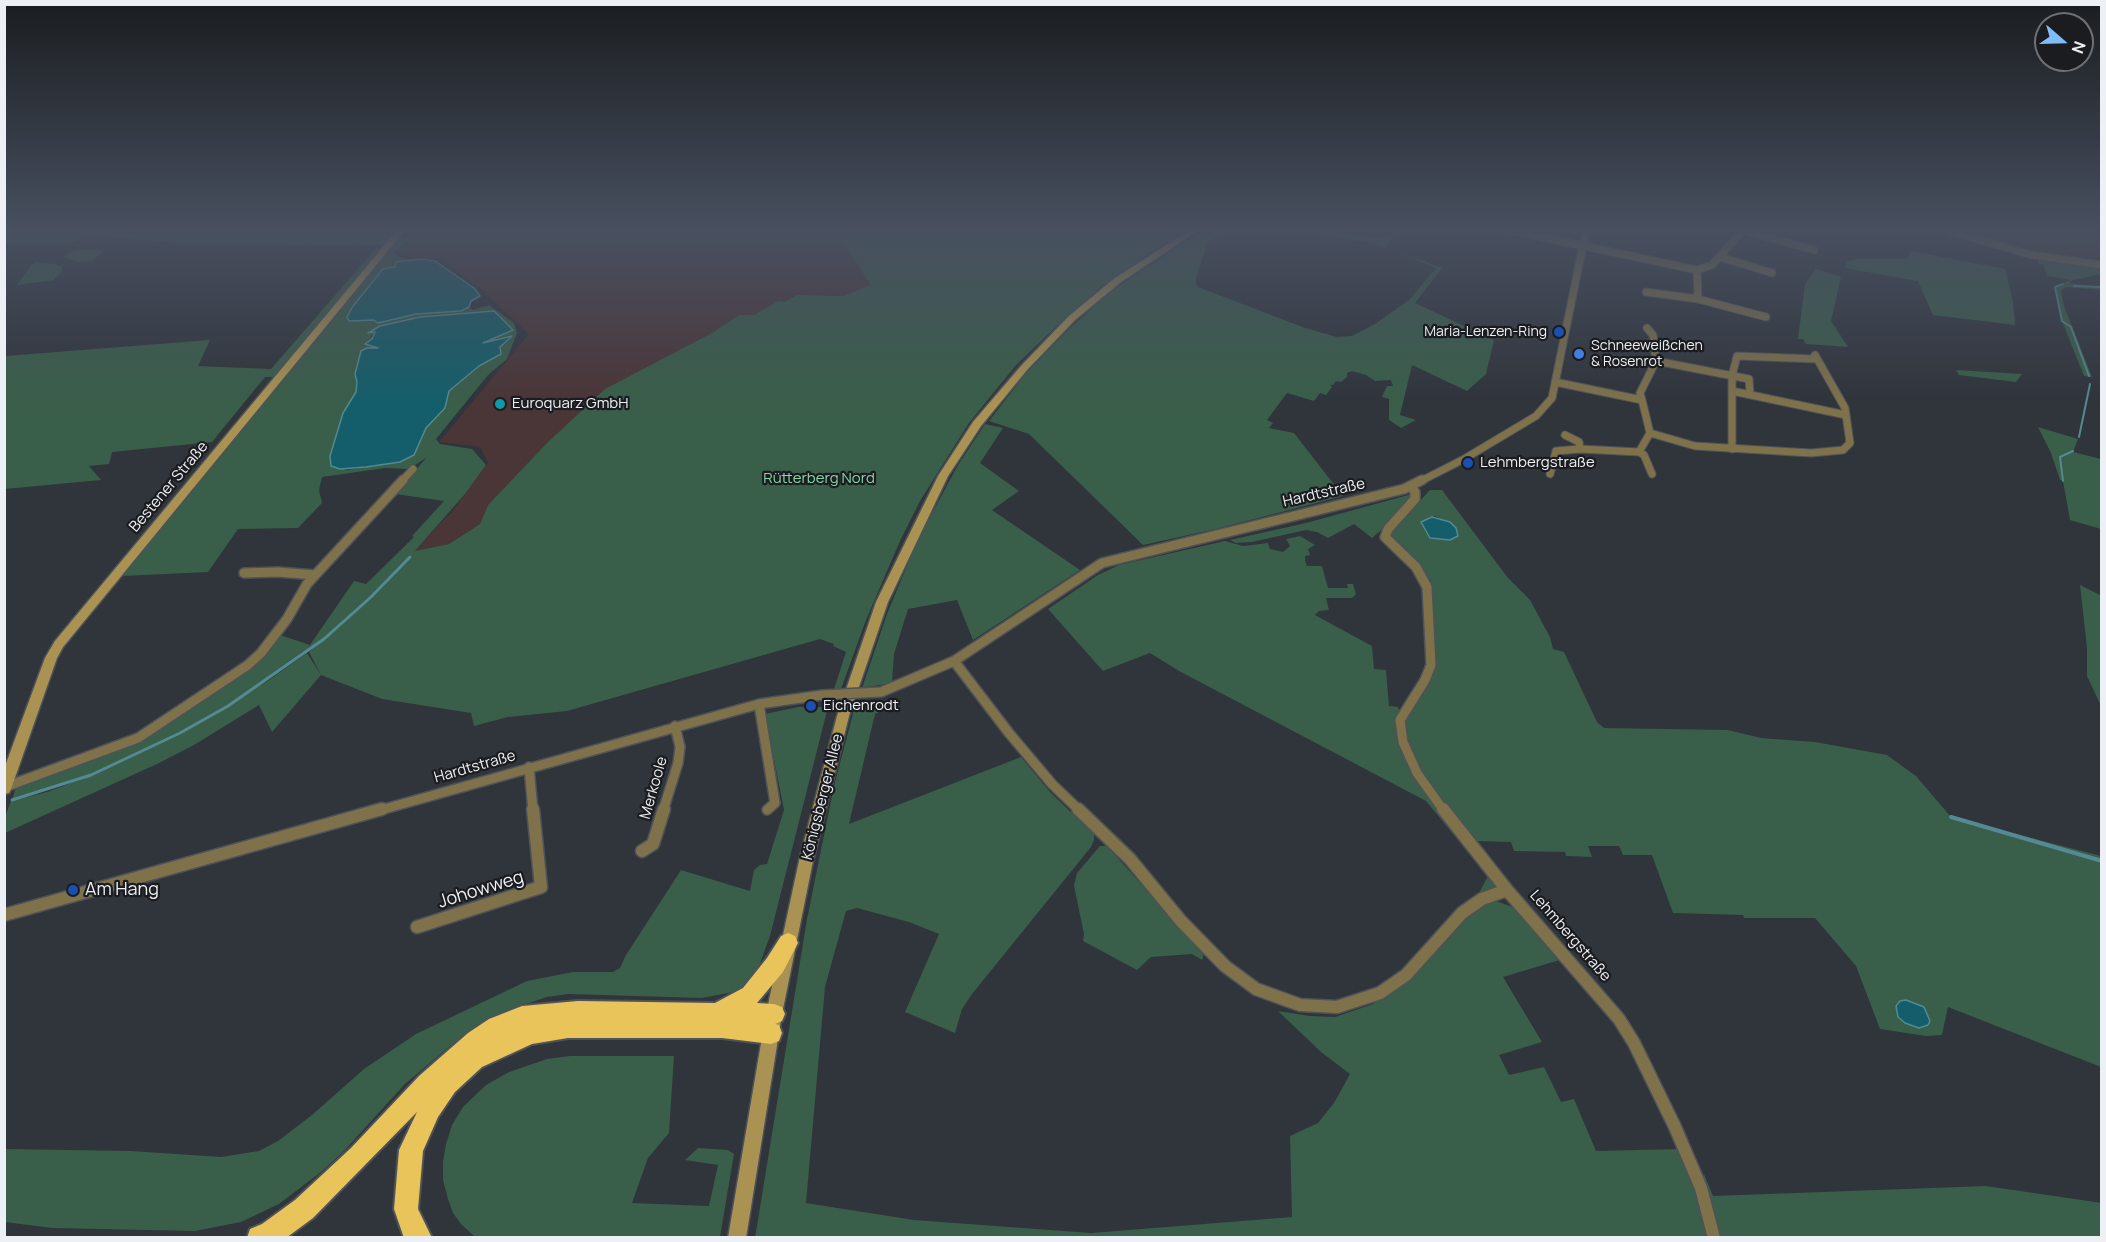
<!DOCTYPE html>
<html>
<head>
<meta charset="utf-8">
<style>
  body { margin:0 }
  #map { position:relative; width:2106px; height:1242px; overflow:hidden; background:#30343b; font-family:Manrope,sans-serif }
  canvas { display:block }
  .frame { position:absolute; inset:0; border:6px solid #edf0f4; pointer-events:none }
  .north { position:absolute; left:2034px; top:12px; width:60px; height:60px; box-sizing:border-box; background:#1a1c1f; border:2px solid #6e7174; border-radius:50%; rotate:110deg; font-size:16px; font-weight:700; line-height:24px; text-align:center; color:#edf0f4 }
  .north::after { content:''; display:block; margin:auto; width:21px; height:27px; background:#7fbdfa; clip-path:polygon(50% 0,100% 100%,50% 72%,0 100%) }
</style>
</head>
<body>
<div id="map">
<canvas width="2106" height="1242"></canvas>
<div class="frame"></div>
<div class="north">N</div>
</div>
<script>
const ctx = document.querySelector('canvas').getContext('2d');
ctx.lineJoin = 'round';
function fillPath(path, color) { ctx.fillStyle = color; ctx.fill(path, 'evenodd'); }
const poly = rows => new Path2D(rows.map(r => 'M' + r).join(''));
function strokePath(path, color, width, dash) { ctx.strokeStyle = color; ctx.lineWidth = width; ctx.lineCap = dash ? 'butt' : 'round'; ctx.setLineDash(dash || []); ctx.stroke(path); }
function drawText(font, color, halo, rows, align = 'center') {
  ctx.font = font + ' Manrope,sans-serif'; ctx.lineWidth = 4.5; ctx.setLineDash([]); ctx.textBaseline = 'middle'; ctx.strokeStyle = halo; ctx.fillStyle = color; for (const [text, x, y, turn = 0] of rows) {
    ctx.save(); ctx.translate(x, y); ctx.rotate((+turn || 0) * Math.PI / 180); ctx.textAlign = isNaN(turn) ? turn : align; if (halo) ctx.strokeText(text, 0, 0); ctx.fillText(text, 0, 0); ctx.restore();
  }
}
fillPath(poly([
  [402,230,835,230,872,285,843,296,797,295,785,303,778,301,754,315,739,315,546,444,488,505,480,524,449,544,415,551,454,509,488,463,480,447,439,442,529,334,481,289,439,258,404,256,399,251,416,233],
  [1955,230,2101,230,2101,259,2060,256,2002,243]
]), '#4a3537');
fillPath(poly([
  [4,230,132,230,165,232,185,230,399,230,387,245,186,244,87,235,69,244,5,244],
  [835,230,1187,230,1151,252,1102,286,1061,322,1016,365,969,423,920,501,900,541,866,620,841,689,834,689,846,652,833,646,834,644,820,639,567,711,508,717,474,726,471,713,382,699,321,675,272,732,259,705,194,745,157,764,5,833,5,817,11,801,47,792,90,776,175,736,235,702,167,739,91,774,12,800,15,790,28,782,115,751,154,733,242,673,280,635,310,645,354,581,366,584,414,537,412,536,444,501,395,494,426,458,409,469,385,468,322,477,319,490,322,503,298,528,238,529,208,572,122,576,93,608,397,239,412,234,412,237,394,253,399,257,411,260,396,262,395,267,382,271,353,306,347,317,349,321,374,320,378,323,416,314,461,311,469,307,473,310,489,305,514,323,517,333,507,359,488,375,436,439,440,444,472,449,486,465,465,494,415,551,449,544,480,524,488,505,546,444,605,389,712,333,739,315,754,315,778,301,785,302,797,295,843,296,871,285],
  [493,311,513,330,483,343,511,337,500,347,501,354,479,366,449,391,446,408,426,428,414,455,400,462,347,470,331,466,330,456,343,413,356,392,357,382,355,374,361,351,367,348,379,348,365,344,372,339,371,336,375,332,368,333,380,326,420,317],
  [407,560,379,591,309,652,321,675,307,653,269,680,237,700,315,646,358,608],
  [1203,230,1237,230,1208,241,1195,282,1198,287,1305,328,1337,337,1352,336,1375,324,1409,300,1436,268,1399,252,1370,243,1298,230,1332,230,1382,239,1388,230,1398,230,1386,247,1442,268,1415,303,1494,340,1486,374,1467,391,1412,365,1400,415,1416,420,1401,428,1389,420,1389,399,1382,397,1387,386,1393,386,1391,380,1375,381,1366,375,1352,371,1347,373,1347,377,1341,382,1336,381,1333,385,1330,385,1332,387,1326,395,1320,393,1314,401,1287,393,1267,420,1273,423,1269,428,1294,433,1343,496,1216,529,1143,545,1029,434,989,421,1026,373,1070,328,1114,289],
  [377,247,379,252,276,377,265,377,212,442,112,452,109,464,89,466,101,480,5,489,5,356,210,340,198,366,271,369],
  [75,250,105,250,92,261,77,262,64,257],
  [1911,251,2005,269,2013,302,2015,325,1933,315,1918,281,1845,268,1847,262,1858,259,1907,259],
  [2038,260,2101,269,2101,274,2073,280,2068,283,2101,287,2101,290,2066,287,2061,291,2064,306,2092,377,2084,376,2062,321,2054,287,2071,280,2047,276,2043,265,2039,264],
  [35,262,54,264,62,267,62,271,54,280,17,285,31,265],
  [1816,269,1841,277,1831,321,1848,347,1806,344,1803,339,1798,339,1805,284],
  [1956,370,2022,374,2016,382,1959,375],
  [985,424,1003,428,980,463,1019,491,992,510,1080,570,973,640,957,600,908,609,894,654,892,683,862,688,887,614,918,539,958,465],
  [2038,427,2078,439,2073,452,2101,459,2101,529,2070,520,2063,481,2060,480,2051,453],
  [1430,490,1442,490,1508,578,1530,600,1550,637,1553,649,1564,652,1597,722,1604,728,1728,730,1761,738,1815,742,1887,755,1916,776,1951,817,2101,856,2101,1067,1948,1007,1942,1035,1926,1036,1880,1029,1856,966,1815,918,1744,918,1743,915,1673,913,1652,855,1623,855,1619,846,1588,846,1592,857,1566,856,1565,852,1514,851,1511,842,1474,841,1430,789,1409,750,1403,721,1423,694,1436,664,1431,581,1389,534],
  [1435,516,1454,525,1454,539,1430,538,1421,522],
  [1412,494,1394,519,1372,538,1354,524,1328,538,1317,532,1306,530,1252,542,1236,543,1230,540,1306,523],
  [1300,536,1315,545,1308,549,1310,555,1305,556,1305,561,1307,566,1322,566,1328,588,1348,588,1347,584,1353,584,1356,594,1352,598,1326,598,1329,610,1319,611,1315,615,1372,646,1374,669,1386,670,1389,706,1398,707,1400,713,1396,728,1402,748,1500,889,1476,899,1488,876,1426,801,1179,671,1150,653,1103,671,1048,609,1098,575,1119,565,1225,541,1243,546,1268,543,1270,549,1283,552,1290,546,1286,539],
  [2080,585,2100,595,2101,706,2087,676,2087,648],
  [886,702,883,710,875,714,849,824,1021,757,1051,793,1094,834,1094,840,1091,847,972,994,962,1009,955,1033,905,1012,939,934,909,922,857,908,846,911,825,987,806,1203,914,1220,1091,1233,1292,1217,1290,1136,1318,1123,1334,1103,1350,1074,1321,1052,1278,1011,1310,1016,1335,1017,1373,1004,1409,977,1459,920,1481,904,1496,901,1518,909,1563,959,1503,977,1542,1042,1499,1055,1509,1075,1544,1067,1561,1102,1574,1099,1596,1151,1679,1149,1701,1206,1704,1174,1713,1196,1986,1186,2102,1203,2101,1238,755,1238,807,919,834,786,855,706],
  [798,707,828,707,770,936,758,969,750,981,738,991,702,998,568,994,547,997,511,1009,481,1025,450,1046,405,1084,344,1151,321,1172,279,1204,241,1222,195,1231,52,1228,5,1222,5,1149,131,1151,221,1157,259,1151,278,1141,312,1115,364,1069,416,1034,527,981,573,972,613,972,620,968,626,955,681,870,750,891,754,870,760,865,767,864,784,810,765,714],
  [1100,846,1107,846,1204,954,1202,960,1192,954,1151,957,1137,970,1083,941,1084,934,1074,886,1077,873],
  [570,1056,674,1056,669,1133,648,1158,632,1203,709,1206,718,1165,685,1160,698,1148,728,1150,734,1154,720,1237,475,1237,461,1224,453,1213,448,1199,443,1180,443,1162,446,1144,452,1125,463,1107,486,1085,509,1072,547,1059]
]), '#395e49');
const water = poly([
  [421,259,435,261,474,288,480,296,471,301,469,307,461,311,416,314,378,323,374,320,349,321,347,317,353,306,383,269,395,267,396,262,421,259],
  [494,311,513,330,483,343,512,336,500,347,501,354,479,366,449,391,445,408,426,428,414,455,400,462,366,467,340,469,331,466,330,456,343,413,356,392,357,382,355,374,361,351,367,348,378,348,365,344,372,339,375,332,368,333,380,326,420,317,494,311],
  [1432,517,1450,522,1456,528,1458,536,1450,540,1430,538,1421,522,1432,517],
  [1906,1000,1924,1007,1930,1021,1928,1025,1919,1028,1905,1023,1898,1017,1896,1006,1900,1001,1906,1000]
]);
fillPath(water, '#135e6a');
strokePath(water, '#548a93', 1.5);
strokePath(poly([
  [2063,284,2055,287,2062,321,2071,327,2089,376],
  [2074,286,2102,287],
  [2079,437,2090,384],
  [2063,481,2060,457,2073,451]
]), '#548a93', 2);
strokePath(poly([
  [12,800,91,775,180,733,228,706,324,639,371,597,410,557]
]), '#548a93', 3);
strokePath(poly([
  [1951,817,2102,861]
]), '#548a93', 4);
const streetFar2 = poly([
  [1509,230,1697,270,1712,265,1743,230],
  [1742,230,1814,250],
  [1945,230,2032,255,2102,265],
  [1720,257,1772,273],
  [1697,270,1698,299,1766,317],
  [1646,292,1698,299],
  [1656,361,1749,379,1750,394],
  [1555,382,1642,400,1650,433,1639,452,1580,449,1579,442,1565,435],
  [1732,391,1846,415],
  [1642,400,1640,393,1656,361,1653,335,1647,328],
  [1650,433,1695,446,1811,453,1843,450,1850,443,1845,408,1815,355],
  [1732,449,1732,376,1737,356,1817,359],
  [1639,452,1644,455,1652,474],
  [1550,474,1556,451,1580,449],
  [401,482,413,469],
  [1419,482,1464,459,1536,416,1552,398,1586,230]
]);
const streetFar1 = poly([
  [1411,486,1415,492,1415,499,1388,529,1385,537,1416,567,1427,587,1431,665,1425,680,1400,720,1403,742,1417,773,1444,811],
  [244,573,278,572,315,575],
  [954,661,1009,733,1052,784,1080,811],
  [881,692,954,661,1102,563,1404,489,1422,480],
  [759,704,775,803,767,810],
  [529,767,533,811],
  [5,787,138,738,248,665,261,653,287,619,307,584,403,480],
  [377,811,759,704,822,695],
  [663,811,678,763,680,747,675,726]
]);
const street = poly([
  [1078,809,1130,859,1181,921,1225,966,1256,989,1300,1005,1337,1007,1380,993,1406,975,1462,913,1482,899,1507,890],
  [1443,809,1507,890,1619,1019,1634,1043,1675,1127,1701,1188,1714,1238],
  [642,851,653,844,664,809],
  [4,915,382,809],
  [417,927,541,887,533,809]
]);
const secondary = poly([
  [397,230,405,230,63,647,57,658,11,789,9,793,4,794,4,769,45,658,55,641,397,230],
  [1190,230,1199,230,1121,282,1075,320,1027,370,981,426,948,476,888,602,849,716,813,861,782,1014,746,1238,728,1238,766,1014,799,861,837,716,876,602,938,476,973,422,1021,366,1069,316,1115,278,1190,230]
]);
const highway = poly([
  [788,933,795,936,798,943,783,972,757,1003,774,1004,782,1007,785,1014,782,1021,775,1024,779,1025,782,1033,779,1041,771,1044,722,1038,568,1038,532,1044,482,1067,455,1092,438,1117,423,1151,418,1209,432,1238,404,1238,394,1209,399,1150,417,1112,313,1218,286,1238,247,1238,250,1229,262,1224,295,1200,351,1148,419,1076,468,1033,489,1019,522,1006,578,1001,715,1003,743,988,767,958,781,936,788,933]
]);
strokePath(streetFar2, '#4e5259', 9);
strokePath(streetFar1, '#4e5259', 12);
strokePath(street, '#4e5259', 15);
strokePath(secondary, '#4e5259', 3);
strokePath(highway, '#4e5259', 4);
strokePath(streetFar2, '#7f714a', 7);
strokePath(streetFar1, '#7f714a', 9);
strokePath(street, '#7f714a', 12);
fillPath(secondary, '#aa9352');
fillPath(highway, '#e8c45a');
const streetBridge = poly([
  [822,695,881,692]
]);
strokePath(streetBridge, '#4e5259', 12, []);
strokePath(streetBridge, '#7f714a', 9);
const sky = ctx.createLinearGradient(0, 0, 0, 404);
sky.addColorStop(0, '#1a1d20');
sky.addColorStop(0.57, '#485060');
sky.addColorStop(1, '#48506000');
ctx.fillStyle = sky;
ctx.fillRect(0, 0, 2106, 404);
for (const [x, y, r, color] of [
  [1559,332,6,"#1a4fb4"],
  [1579,354,6,"#3f7fe0"],
  [500,404,6,"#0f9aa8"],
  [1468,463,6,"#1a4fb4"],
  [811,706,6,"#1a4fb4"],
  [73,890,6,"#1a4fb4"]
]) { const dot = new Path2D(); dot.arc(x, y, r, 0, 2 * Math.PI); ctx.fillStyle = color; ctx.fill(dot); strokePath(dot, '#1a1c1f', 2); }
drawText('14px', '#edf0f4', '#1a1c1f', [
  ["Maria-Lenzen-Ring",1547,332],
  ["Schneeweißchen",1591,346,"left"],
  ["& Rosenrot",1591,362,"left"]
], 'right');
drawText('15px', '#edf0f4', '#1a1c1f', [
  ["Euroquarz GmbH",512,404],
  ["Lehmbergstraße",1480,463],
  ["Eichenrodt",823,706]
], 'left');
drawText('15px', '#86d6aa', '#1a1c1f', [
  ["Rütterberg Nord",819,479]
]);
drawText('15px', '#edf0f4', '#1a1c1f', [
  ["Bestener Straße",169,487,-50],
  ["Hardtstraße",1324,493,-13],
  ["Hardtstraße",475,767,-16],
  ["Merkoole",654,788,-74],
  ["Königsberger Allee",823,797,-76],
  ["Lehmbergstraße",1570,936,49]
]);
drawText('18px', '#edf0f4', '#1a1c1f', [
  ["Am Hang",85,890]
], 'left');
drawText('18px', '#edf0f4', '#1a1c1f', [
  ["Johowweg",481,890,-17]
]);
</script>
</body>
</html>
